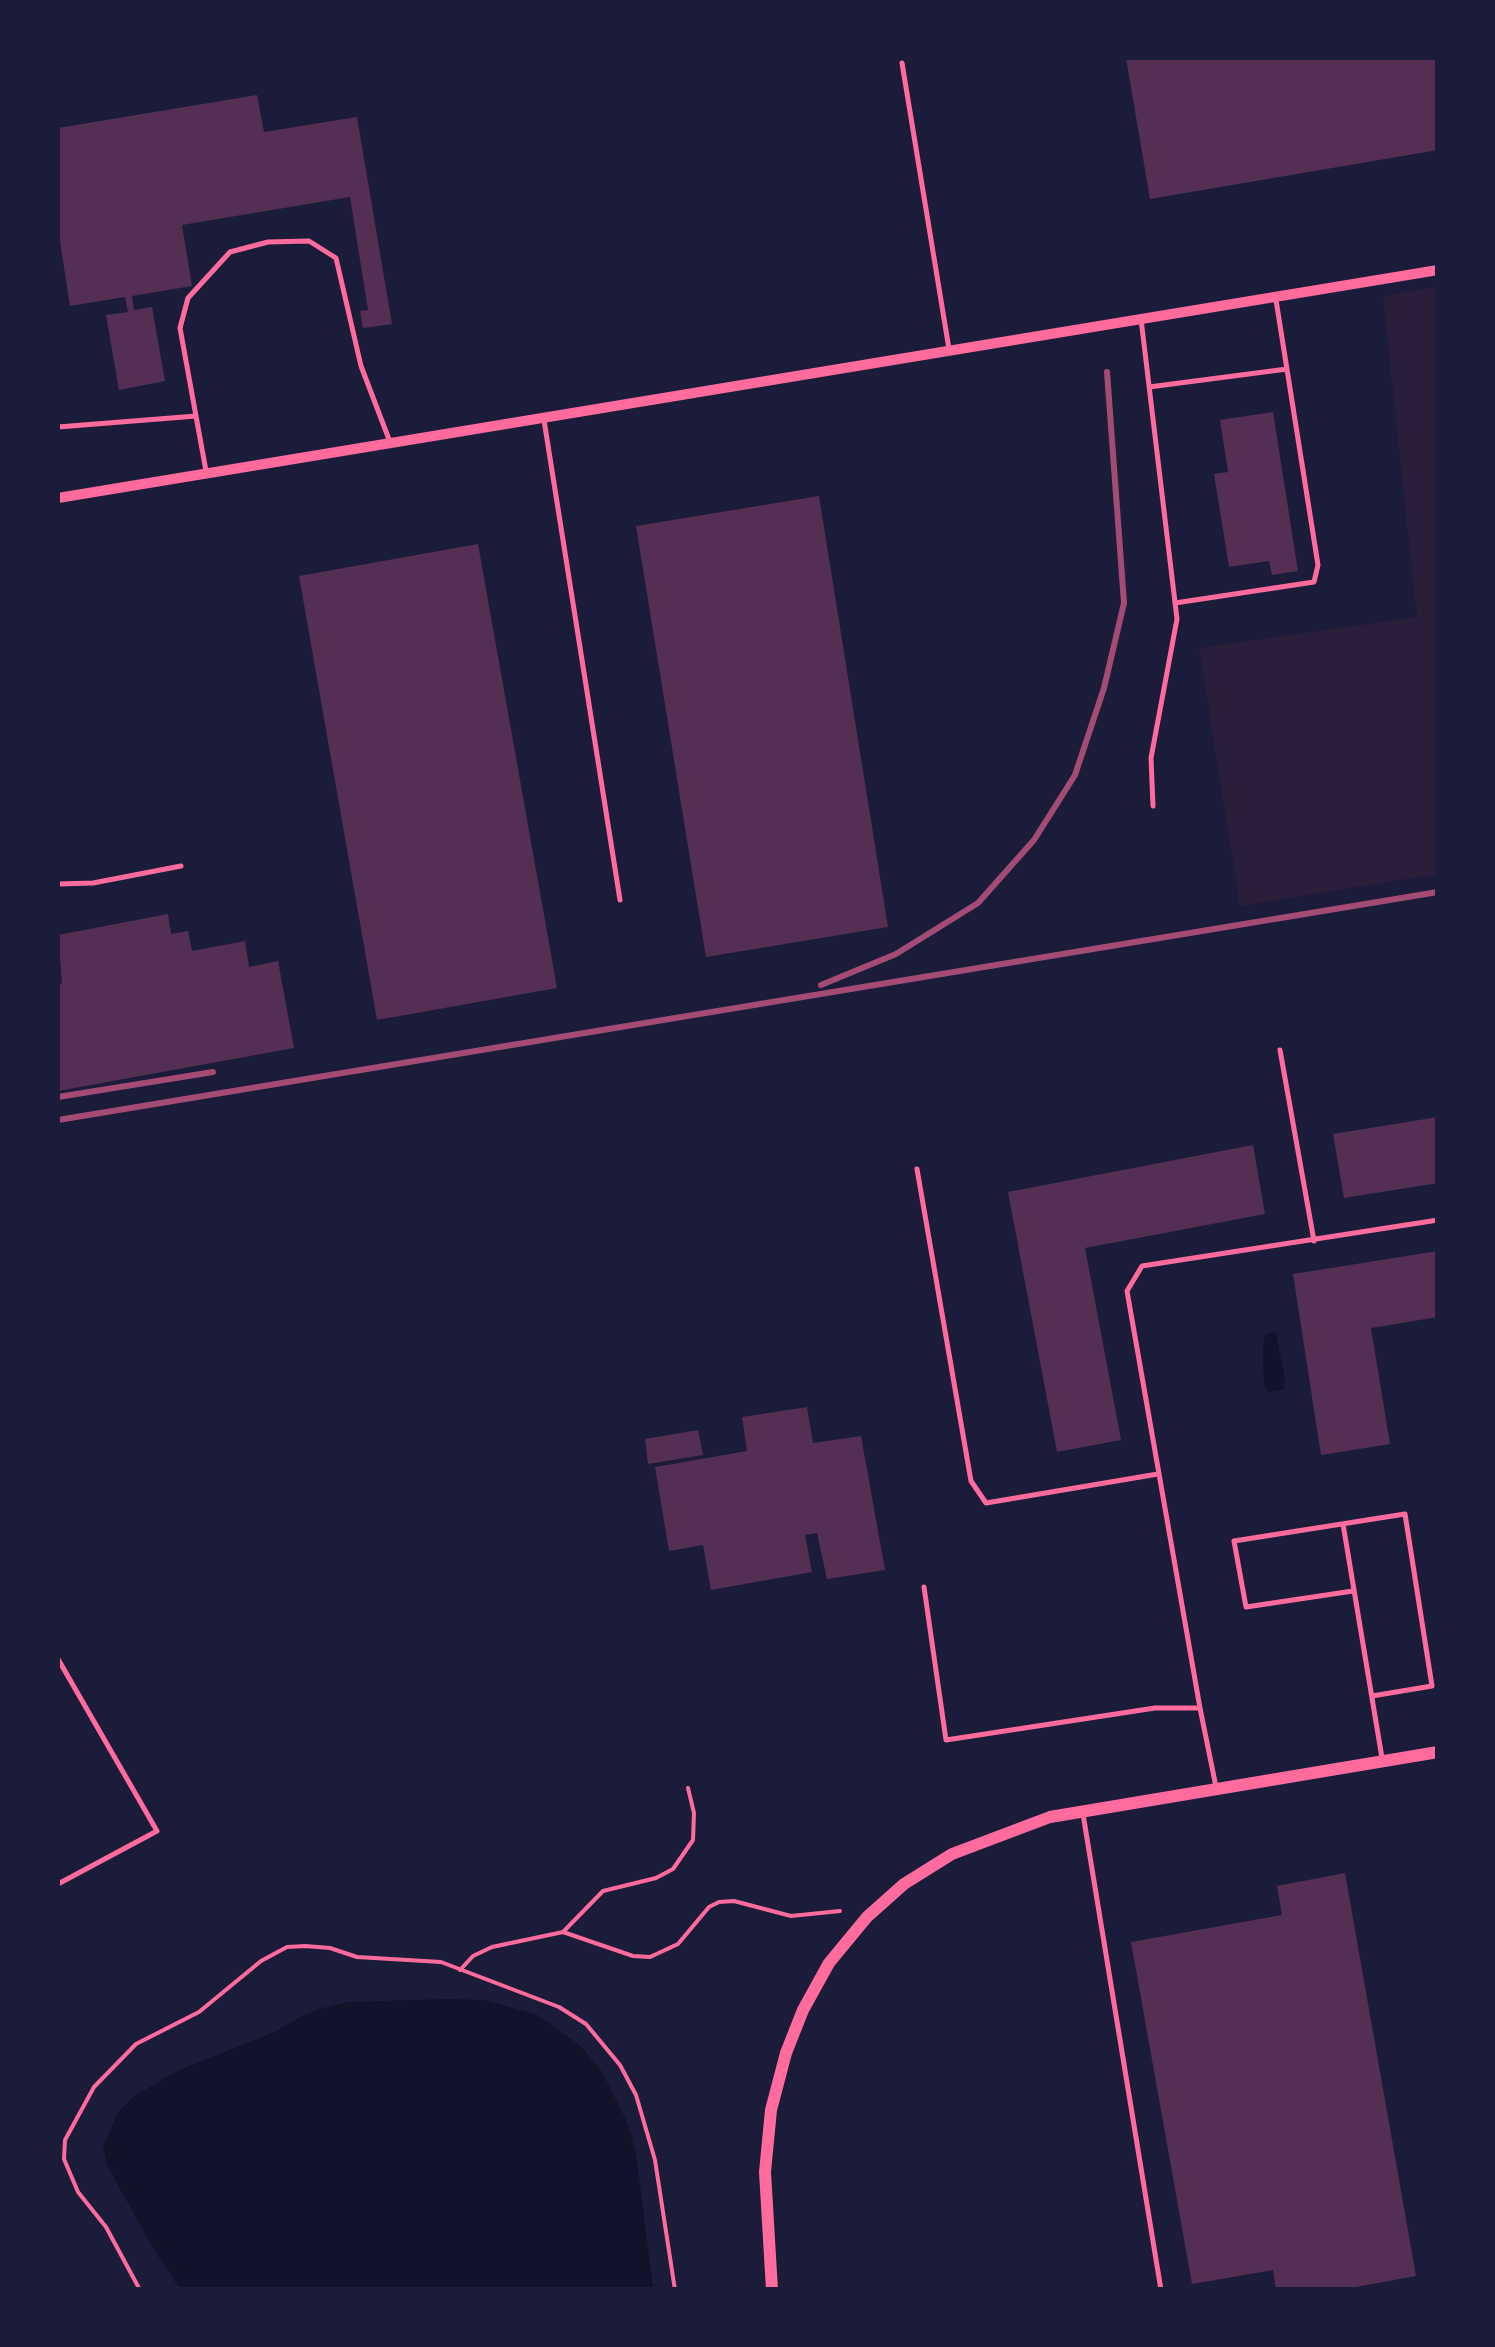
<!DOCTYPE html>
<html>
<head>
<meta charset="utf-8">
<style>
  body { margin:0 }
  #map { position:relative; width:1495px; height:2347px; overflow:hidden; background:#1b1b3a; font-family:"Work Sans",sans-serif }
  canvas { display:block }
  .frame { position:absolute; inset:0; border:60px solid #1b1b3a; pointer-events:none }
</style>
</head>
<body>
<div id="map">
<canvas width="1495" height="2347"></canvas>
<div class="frame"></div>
</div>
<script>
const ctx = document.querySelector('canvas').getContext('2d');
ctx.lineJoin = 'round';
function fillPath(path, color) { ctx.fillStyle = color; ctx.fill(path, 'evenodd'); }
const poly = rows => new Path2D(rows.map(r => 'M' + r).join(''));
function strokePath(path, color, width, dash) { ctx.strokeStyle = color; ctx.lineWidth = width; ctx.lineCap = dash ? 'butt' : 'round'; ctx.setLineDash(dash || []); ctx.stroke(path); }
fillPath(poly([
  [1437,287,1437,874,1240,906,1199,648,1417,617,1383,296]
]), '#2a1e3b');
fillPath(poly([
  [1276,1332,1285,1381,1284,1389,1268,1392,1264,1385,1263,1351,1265,1334],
  [449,1999,483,2000,536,2014,582,2047,602,2072,626,2120,636,2153,653,2289,180,2289,154,2250,107,2165,103,2147,118,2112,133,2097,177,2071,277,2031,301,2016,323,2008,348,2002]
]), '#12122b');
fillPath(poly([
  [1126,58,1438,58,1438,150,1150,199],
  [257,95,264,132,357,117,392,324,363,328,360,311,368,310,350,197,182,225,192,286,132,296,134,310,152,307,165,381,119,390,106,315,128,312,125,297,70,306,58,229,58,128],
  [1273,412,1298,571,1272,575,1269,561,1229,567,1214,474,1228,472,1220,420],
  [819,496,888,927,706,957,636,526],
  [478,544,557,988,377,1020,299,576],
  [168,914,171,934,188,931,192,951,245,941,249,967,278,961,294,1048,58,1091,58,985,62,984,58,935],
  [1438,1117,1438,1183,1344,1198,1333,1134],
  [1253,1145,1265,1214,1085,1248,1121,1440,1057,1452,1008,1192],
  [1438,1251,1438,1317,1371,1328,1390,1444,1321,1455,1293,1274],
  [807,1407,813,1443,861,1436,885,1570,827,1579,817,1533,805,1535,812,1572,711,1590,703,1545,669,1551,655,1467,747,1451,742,1417],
  [698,1430,703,1455,648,1464,645,1439],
  [1345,1873,1416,2276,1339,2290,1276,2290,1273,2270,1192,2284,1131,1942,1282,1915,1277,1886]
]), '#542f53');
strokePath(poly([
  [563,1932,633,1956,650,1957,678,1944,709,1907,719,1902,734,1901,791,1916,840,1911],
  [460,1970,473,1956,492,1947,563,1932,603,1891,656,1878,673,1869,693,1840,694,1813,688,1788],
  [140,2290,106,2227,78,2192,64,2159,65,2140,94,2087,136,2044,199,2012,261,1961,287,1947,305,1946,330,1948,357,1957,441,1962,559,2007,586,2024,620,2065,636,2095,655,2160,675,2290]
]), '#ff6b9d', 4);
strokePath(poly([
  [902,63,949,349],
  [1141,319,1177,619,1151,758,1153,806],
  [1149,387,1287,369],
  [544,420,620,900],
  [58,427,196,416],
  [206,471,180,328,188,298,230,252,268,242,309,241,336,258,361,366,390,442],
  [1175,603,1314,582,1318,565,1276,300],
  [58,884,93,883,181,866],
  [1280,1050,1314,1241],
  [917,1169,971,1481,986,1503,1158,1474],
  [1343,1524,1382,1758],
  [924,1587,946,1740,1155,1708,1200,1708,1216,1787],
  [1353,1591,1246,1607,1234,1541,1405,1514,1432,1686,1372,1696],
  [58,1659,157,1831,58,1884],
  [1200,1708,1127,1291,1142,1266,1438,1220],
  [1083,1814,1161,2290]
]), '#ff6b9d', 5);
strokePath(poly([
  [58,498,1438,270]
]), '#ff6b9d', 10);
strokePath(poly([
  [772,2290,765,2172,771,2110,786,2053,803,2010,829,1963,867,1917,904,1884,952,1854,1050,1817,1438,1752]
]), '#ff6b9d', 12);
strokePath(poly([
  [821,985,896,954,978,903,1034,840,1075,775,1104,688,1124,603,1107,372],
  [58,1097,213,1072],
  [58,1120,1438,892]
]), '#a44b75', 6);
</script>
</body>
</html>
